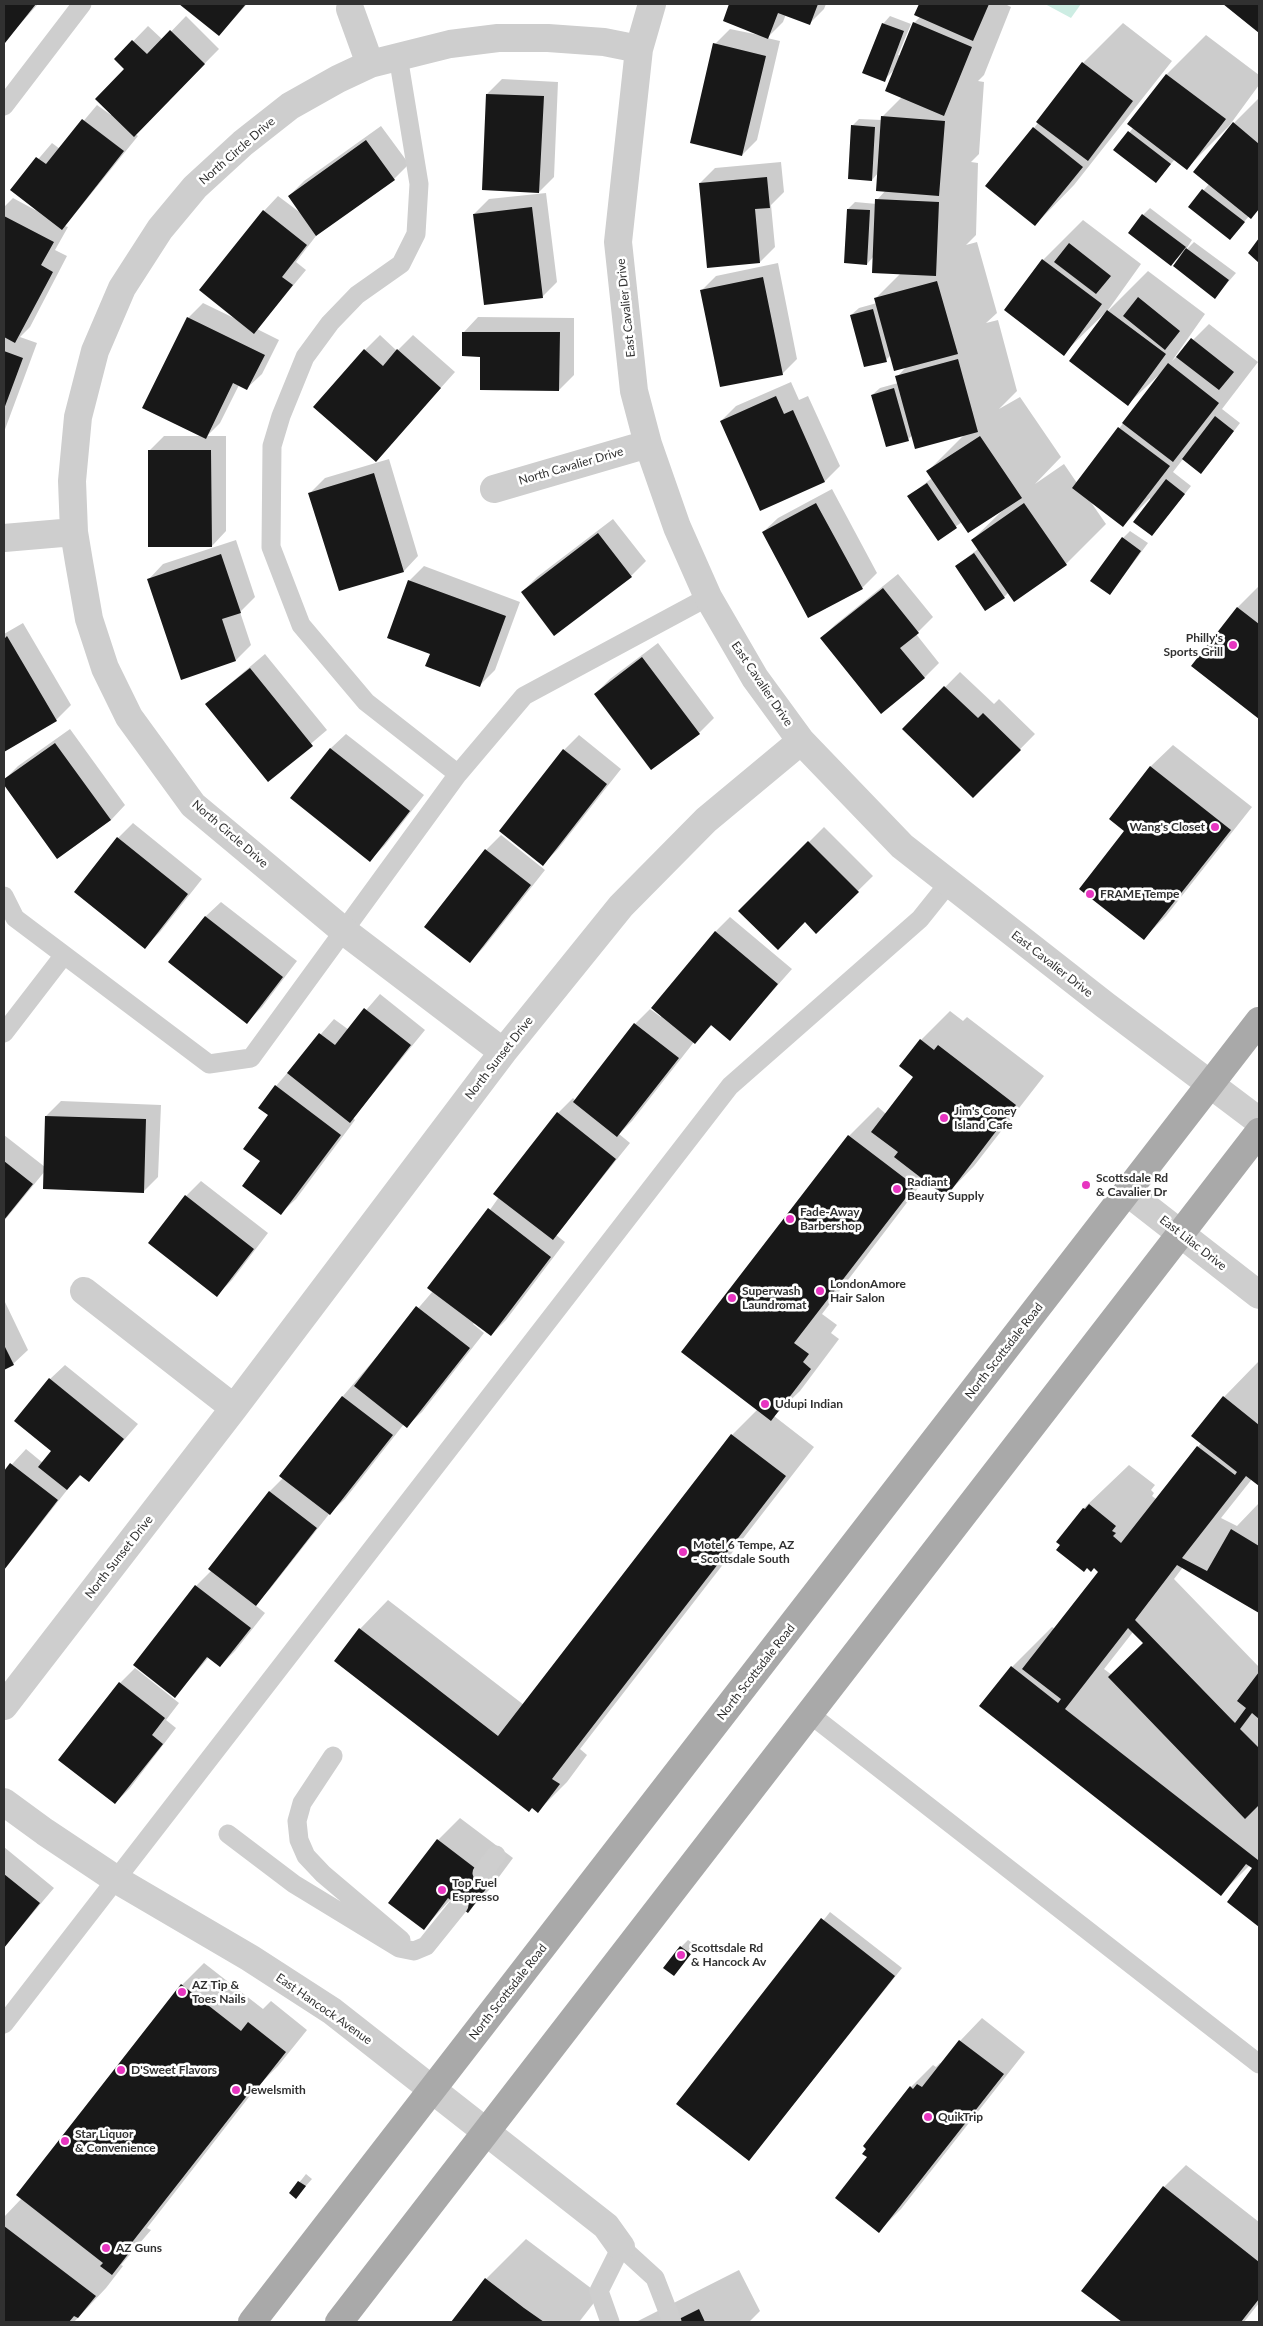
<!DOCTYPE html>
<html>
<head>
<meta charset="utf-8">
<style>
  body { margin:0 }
  #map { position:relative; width:1263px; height:2326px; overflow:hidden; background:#fff; font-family:Lato,sans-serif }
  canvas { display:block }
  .frame { position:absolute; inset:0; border:5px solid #313131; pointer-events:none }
</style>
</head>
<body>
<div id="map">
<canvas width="1263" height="2326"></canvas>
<div class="frame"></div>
</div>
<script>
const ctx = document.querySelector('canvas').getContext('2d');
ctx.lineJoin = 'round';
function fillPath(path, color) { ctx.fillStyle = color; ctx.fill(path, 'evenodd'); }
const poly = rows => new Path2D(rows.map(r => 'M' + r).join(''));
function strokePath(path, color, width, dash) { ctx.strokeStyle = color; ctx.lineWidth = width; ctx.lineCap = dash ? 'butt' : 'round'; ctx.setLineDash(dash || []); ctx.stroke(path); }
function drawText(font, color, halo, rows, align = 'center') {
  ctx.font = font + ' Lato,sans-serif'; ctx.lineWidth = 5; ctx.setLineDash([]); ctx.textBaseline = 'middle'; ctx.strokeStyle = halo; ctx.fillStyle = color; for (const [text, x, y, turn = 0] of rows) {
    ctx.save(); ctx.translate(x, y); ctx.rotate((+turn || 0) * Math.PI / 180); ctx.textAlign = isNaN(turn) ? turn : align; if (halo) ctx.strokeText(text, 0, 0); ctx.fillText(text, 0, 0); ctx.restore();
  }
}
fillPath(poly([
  [1045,4,1081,4,1071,18]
]), '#cdede3');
fillPath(poly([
  [4,4,38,4,5,41,4,40],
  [181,4,247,4,219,35],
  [731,4,826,4,824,9,809,24,786,14,783,22,767,38,780,41,757,140,742,155,715,44,730,29,764,36,724,20],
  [920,4,1008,4,1007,5,1011,7,984,75,978,81,984,82,979,154,971,162,978,163,976,235,966,245,977,242,997,313,986,323,998,320,1017,391,999,409,1020,397,1061,457,1035,484,1064,464,1077,483,1165,369,1128,404,1105,313,1063,354,1043,260,1083,220,1141,264,1106,313,1148,271,1205,314,1172,361,1209,324,1258,362,1222,409,1240,423,1208,465,1183,459,1173,472,1191,486,1152,535,1150,498,1123,526,1090,501,1106,524,1066,564,1009,592,1004,597,956,566,978,549,972,540,1002,511,962,522,938,539,909,496,932,478,928,471,965,434,913,435,908,439,872,395,880,388,898,383,897,377,907,366,891,355,886,360,851,315,859,308,877,303,875,299,901,273,874,256,867,264,848,209,855,202,877,204,877,200,886,190,878,173,872,180,852,126,859,119,882,120,882,117,902,97,895,69,884,80,883,24,890,16,911,24,898,55,901,56,914,23,921,16,916,14],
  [1225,4,1259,4,1259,31],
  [186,16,219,49,135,134,138,136,65,226,68,227,55,250,67,256,30,327,20,337,37,343,4,432,4,207,13,198,37,211,12,190,52,143,60,149,97,105,111,115,112,114,126,69,116,59,148,26,163,40],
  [1123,23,1172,61,1074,185,1035,225,1034,128,1083,63],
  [1206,35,1259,75,1259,85,1229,126,1187,168,1175,159,1156,182,1115,150,1133,128,1129,124,1167,74],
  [502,79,558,82,554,177,539,192,487,94],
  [1259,98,1259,209,1251,217,1249,216,1230,239,1189,207,1209,184,1230,127],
  [381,126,409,164,394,179,319,232,296,262,306,270,257,329,279,340,262,374,247,388,239,385,220,423,207,436,226,436,226,531,212,546,149,451,164,436,202,436,188,318,203,303,236,319,264,211,278,196,302,214,289,196,304,181],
  [781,162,784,192,771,205,775,247,760,262,700,183,715,168],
  [546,193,557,282,542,297,474,214,489,199],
  [1150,208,1192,240,1185,251,1194,242,1236,273,1215,297,1182,254,1171,264,1143,215],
  [778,263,797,359,782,374,701,291,716,276],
  [478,317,574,318,574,375,559,390,481,356,464,332],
  [380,335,397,351,413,335,455,372,376,460,365,350],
  [791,382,799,400,808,396,840,466,825,481,761,509,721,421,736,406],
  [389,459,418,556,404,571,310,493,325,478],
  [832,489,877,573,862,588,809,617,763,532,778,518],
  [613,519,646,561,631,576,554,634,522,592,537,577],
  [1130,531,1148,543,1110,594,1123,538],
  [236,540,255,597,240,612,251,645,236,660,182,678,149,579,163,564],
  [424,566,520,602,495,670,480,685,431,654,409,581],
  [898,574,933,617,916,634,939,663,924,678,821,638,836,624],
  [1259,586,1259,718,1193,666,1238,607],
  [23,623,71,705,56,720,4,751,4,634],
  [658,643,714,718,699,733,595,694,610,679],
  [265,654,327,730,268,780,206,704],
  [960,672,994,704,999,699,1035,734,973,797,904,729],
  [70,729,125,805,111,820,58,858,4,780,18,766],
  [346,734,424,795,385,845,370,860,292,798,331,748],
  [579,735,621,769,558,849,543,864,564,750],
  [1173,745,1252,807,1166,916,1144,938,1150,767],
  [133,823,202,879,160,932,145,947,118,838],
  [824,827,873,876,816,932,805,921,740,911],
  [501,835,545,870,484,947,470,962,486,850],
  [221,902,297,961,262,1007,247,1022,170,962,206,916],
  [730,917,792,969,730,1039,712,1025,694,1042,632,1121,619,1134,630,1143,556,1235,565,1242,506,1320,491,1335,475,1322,473,1324,484,1333,422,1412,407,1426,404,1424,345,1499,330,1513,270,1589,255,1605,265,1613,235,1651,220,1666,209,1657,175,1696,135,1664,196,1586,212,1570,210,1568,270,1491,284,1477,281,1475,343,1396,433,1291,558,1113,573,1098,575,1100,635,1024,650,1009,661,1017,715,932],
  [380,994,425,1030,353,1118,355,1120,296,1199,281,1213,262,1161,276,1086,334,1019,349,1030],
  [950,1011,963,1021,967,1017,1044,1076,974,1166,946,1195,925,1179,822,1314,837,1325,831,1333,839,1339,800,1391,774,1416,814,1447,580,1749,587,1755,567,1782,538,1811,360,1629,388,1600,524,1705,732,1435,758,1409,683,1351,849,1136,878,1107,886,1114,915,1076,901,1066,921,1040],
  [61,1101,161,1105,158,1177,143,1192,45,1171,4,1221,4,1135,45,1167,46,1116],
  [201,1181,268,1233,232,1280,217,1295,150,1243,186,1196],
  [4,1300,28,1350,13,1364,4,1369],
  [1259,1361,1259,1485,1252,1479,1221,1518,1237,1526,1259,1503,1259,1611,1183,1567,1174,1579,1259,1667,1259,1926,1228,1901,1254,1868,1250,1865,1221,1894,1012,1667,1052,1627,1055,1629,1100,1571,1058,1542,1084,1508,1129,1465,1155,1485,1151,1490,1154,1493,1152,1496,1156,1499,1202,1442,1224,1397],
  [1133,1632,1144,1643,1112,1675,1104,1669],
  [65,1365,138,1424,89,1480,82,1474,71,1485,4,1570,4,1473,26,1449,43,1463,53,1451,50,1379],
  [135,1668,179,1703,166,1720,176,1728,130,1788,115,1803,120,1683],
  [460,1818,513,1858,490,1889,468,1911,451,1899,423,1929,438,1840],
  [4,1847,54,1888,4,1947],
  [830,1912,902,1968,749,2160,678,2103],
  [688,1940,697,1946,674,1974,681,1947],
  [204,1963,263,2009,271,2001,307,2030,278,2066,256,2088,147,2228,151,2230,121,2265,123,2266,106,2288,74,2322,4,2322,4,2217,22,2198,182,1985],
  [982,2018,1025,2052,901,2209,879,2231,868,2148,865,2146,911,2087,933,2065,936,2067,940,2063,942,2064,960,2041],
  [1186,2165,1259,2222,1259,2303,1244,2322,1124,2322,1083,2290,1164,2187],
  [306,2174,312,2179,296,2197,291,2193],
  [526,2239,600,2295,579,2322,452,2322,486,2279],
  [739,2270,760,2311,749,2322,636,2322]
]), '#0003');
fillPath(poly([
  [4,4,36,4,5,43,4,42],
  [179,4,246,4,219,36],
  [729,4,818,4,810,25,778,13,768,39,723,21],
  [919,4,989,4,973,41,914,15],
  [1223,4,1259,4,1259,33],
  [913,22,972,47,944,116,885,91],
  [882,23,904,31,885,82,862,73],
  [170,30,205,64,134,137,95,99,124,69,114,59,132,40,147,54],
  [713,43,766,56,742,156,690,143],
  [1082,62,1133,101,1088,161,1036,122],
  [1166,74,1226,119,1187,170,1127,124],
  [486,94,544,96,539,193,482,190],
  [881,116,945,121,939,196,876,191],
  [82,119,124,151,62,230,10,190,36,157,46,164],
  [1233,122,1259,144,1259,209,1251,219,1193,172],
  [851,125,875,127,872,181,848,179],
  [1033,127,1083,167,1035,226,985,186],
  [1128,131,1171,164,1156,183,1113,150],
  [366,140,395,180,316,236,288,196],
  [767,177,770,208,755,209,760,263,707,268,699,183],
  [1202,189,1245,222,1230,240,1188,207],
  [875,199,939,202,936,276,872,273],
  [532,207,543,298,484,305,473,214],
  [847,209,870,210,867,265,844,263],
  [263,210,307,245,282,277,293,285,254,334,199,290],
  [1142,214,1186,247,1171,266,1128,233],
  [4,216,54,242,41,265,53,272,15,343,4,337],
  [1259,238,1259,263,1248,253],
  [1069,243,1111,276,1096,294,1054,262],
  [1186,248,1229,280,1215,299,1173,266],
  [1042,259,1102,304,1064,356,1004,310],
  [763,277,783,375,720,387,700,290],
  [937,281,958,354,894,371,874,298],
  [1138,297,1180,331,1165,350,1123,316],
  [873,309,887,362,864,367,850,315],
  [1107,310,1166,354,1128,406,1069,361],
  [187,317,265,355,247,390,233,383,206,439,142,408],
  [462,332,560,332,559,391,480,390,480,357,462,356],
  [1191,338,1234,372,1219,390,1176,357],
  [364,349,383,366,397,349,441,388,376,462,313,407],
  [4,351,23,358,4,409],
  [958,359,978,432,915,449,895,376],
  [1168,363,1219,403,1173,462,1122,423],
  [894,388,909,441,886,447,871,395],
  [776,396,784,414,793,410,825,482,760,511,720,421],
  [1215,416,1234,431,1201,474,1182,459],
  [1118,427,1170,466,1123,527,1072,488],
  [980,436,1022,498,968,533,926,471],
  [148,450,211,450,212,547,148,547],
  [374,473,404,572,339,591,308,493],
  [1166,479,1185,494,1152,536,1133,522],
  [927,483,957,528,938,541,907,496],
  [816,503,863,589,808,618,762,532],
  [1024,503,1067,565,1014,602,971,540],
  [598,533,632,577,554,636,521,592],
  [1122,537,1141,551,1110,595,1090,581],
  [974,553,1005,598,985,611,955,566],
  [221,554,241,613,222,619,236,661,181,680,147,579],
  [408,580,506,616,480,687,425,666,430,654,387,638],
  [883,588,919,633,900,648,925,678,881,714,820,638],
  [1237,607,1259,624,1259,719,1191,666],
  [7,636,57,721,4,752,4,639],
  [642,657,700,734,651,770,594,694],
  [250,668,313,746,268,782,205,704],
  [944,686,978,718,983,713,1021,750,973,798,902,729],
  [55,743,111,820,57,859,4,785,4,779],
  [330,748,410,811,370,862,290,798],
  [563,749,607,784,543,866,499,831],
  [1150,766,1231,830,1144,940,1079,889,1124,831,1109,819],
  [117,837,188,894,145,949,74,892],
  [808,841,859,892,816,934,805,922,778,950,738,911],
  [485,849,531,885,470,963,424,927],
  [205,916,283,977,247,1024,168,962],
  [715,931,778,984,730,1041,711,1025,695,1044,651,1008],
  [364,1008,411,1045,350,1123,287,1073,319,1033,335,1045],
  [634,1023,679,1058,617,1137,573,1102],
  [920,1039,934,1050,938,1045,1016,1105,946,1197,894,1157,898,1152,871,1132,913,1077,899,1066],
  [275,1085,341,1135,281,1215,242,1186,260,1161,243,1149,268,1115,258,1108],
  [557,1112,616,1159,553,1240,493,1194],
  [45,1116,146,1119,144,1193,43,1189],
  [848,1135,915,1186,794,1343,809,1354,803,1362,811,1369,771,1421,681,1352],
  [4,1161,33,1184,4,1220],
  [185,1195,254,1249,217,1297,148,1243],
  [488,1208,551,1257,491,1336,427,1288],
  [416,1306,470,1348,407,1428,354,1386],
  [4,1345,14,1365,4,1370],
  [49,1378,124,1439,89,1482,80,1475,67,1490,38,1467,51,1451,14,1421],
  [342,1396,393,1435,330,1515,279,1476],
  [1223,1396,1259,1425,1259,1486,1246,1476,1182,1558,1207,1571,1231,1529,1259,1546,1259,1613,1177,1565,1135,1620,1235,1723,1246,1708,1237,1701,1259,1672,1259,1719,1252,1713,1240,1729,1259,1748,1259,1805,1245,1819,1108,1677,1143,1643,1128,1628,1065,1709,1258,1860,1259,1859,1259,1927,1227,1902,1252,1868,1246,1864,1221,1896,979,1706,1011,1666,1058,1703,1061,1699,1022,1669,1098,1572,1094,1568,1091,1572,1087,1568,1084,1572,1056,1550,1060,1545,1056,1542,1083,1508,1085,1509,1089,1504,1116,1526,1112,1531,1116,1533,1113,1536,1121,1543,1197,1446,1235,1475,1237,1472,1191,1436],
  [731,1434,786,1476,552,1779,560,1784,538,1813,532,1808,529,1812,334,1661,359,1628,498,1736],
  [10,1463,58,1500,4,1570,4,1471],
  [269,1491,317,1528,256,1606,208,1569],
  [195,1585,251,1628,220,1667,207,1657,175,1698,133,1665],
  [119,1682,165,1718,152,1735,163,1744,115,1804,58,1760],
  [437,1839,492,1881,468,1913,448,1898,424,1930,388,1903],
  [4,1874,40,1903,4,1948],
  [821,1918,895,1976,749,2161,676,2104],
  [680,1946,691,1954,674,1976,663,1968],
  [181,1984,241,2031,248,2022,286,2052,256,2090,253,2088,126,2250,129,2253,112,2275,100,2266,103,2263,16,2195],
  [959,2040,1004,2074,879,2233,835,2198,867,2157,862,2154,866,2149,863,2146,910,2086,913,2089,917,2084,922,2087],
  [298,2181,306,2186,296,2199,289,2193],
  [1163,2186,1259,2262,1259,2299,1241,2322,1122,2322,1081,2291],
  [4,2226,96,2296,78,2318,74,2316,69,2322,4,2322],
  [485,2278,524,2308,544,2322,451,2322],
  [699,2309,705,2322,673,2322]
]), '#181818');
strokePath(poly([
  [398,56,419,184,416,234,401,264,357,295,330,323,305,357,281,416,272,446,271,547,301,625,366,702,458,774],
  [4,106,82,4],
  [4,896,15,918,209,1064,251,1058,458,774,524,696,708,597],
  [4,1033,64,955],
  [811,1715,1259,2064],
  [333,1756,302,1803,297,1821,299,1840,306,1856,323,1874,401,1940],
  [228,1834,294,1884,399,1948,414,1951,426,1946,459,1905],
  [482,1873,496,1855],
  [4,2024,730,1086,920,919,948,884],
  [610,2322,599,2291,621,2247,655,2278,672,2322]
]), '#cecece', 19);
strokePath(poly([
  [652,4,639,49,618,242,634,391,648,444,677,527,708,597,755,678,801,741,902,846,1105,1005,1259,1121],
  [350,9,370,64],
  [494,489,648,444],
  [4,538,74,532],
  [503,1052,344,931,193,805,129,717,105,668,89,619,79,562,74,532,72,481,78,417,95,351,122,288,160,229,195,187,243,143,290,106,338,79,370,64,450,44,498,38,548,38,604,42,639,49],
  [1127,1192,1259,1295],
  [84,1291,234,1408],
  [4,1706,234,1408,503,1052,621,906,706,820,801,741],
  [4,1802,45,1832,117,1880,250,1958,332,2011,606,2226,621,2247]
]), '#cecece', 28);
strokePath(poly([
  [252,2322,1259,1021],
  [339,2322,1259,1132]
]), '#a9a9a9', 28);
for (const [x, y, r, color] of [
  [1233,645,5,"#e735c0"],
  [1215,827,5,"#e735c0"],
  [1090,894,5,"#e735c0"],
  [944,1118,5,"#e735c0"],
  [1086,1185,5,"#e735c0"],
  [897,1189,5,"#e735c0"],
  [790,1219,5,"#e735c0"],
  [820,1291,5,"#e735c0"],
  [732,1298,5,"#e735c0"],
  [765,1404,5,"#e735c0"],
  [683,1552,5,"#e735c0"],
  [442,1890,5,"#e735c0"],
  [681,1955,5,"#e735c0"],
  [182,1992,5,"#e735c0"],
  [121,2070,5,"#e735c0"],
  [236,2090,5,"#e735c0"],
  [928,2117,5,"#e735c0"],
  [65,2141,5,"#e735c0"],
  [106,2248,5,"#e735c0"]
]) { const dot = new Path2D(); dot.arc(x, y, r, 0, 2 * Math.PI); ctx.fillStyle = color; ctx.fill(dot); strokePath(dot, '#fff', 2); }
drawText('12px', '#313131', '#fff', [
  ["North Circle Drive",237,151,-41],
  ["East Cavalier Drive",626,308,-96],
  ["North Cavalier Drive",571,466,-16],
  ["East Cavalier Drive",762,684,56],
  ["North Circle Drive",230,834,41],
  ["East Cavalier Drive",1052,964,38],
  ["North Sunset Drive",499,1058,-52],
  ["East Lilac Drive",1193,1243,38],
  ["North Scottsdale Road",1004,1351,-52],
  ["North Sunset Drive",119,1557,-52],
  ["North Scottsdale Road",756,1672,-52],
  ["North Scottsdale Road",508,1992,-52],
  ["East Hancock Avenue",324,2009,35]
]);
drawText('bold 12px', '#313131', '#fff', [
  ["Philly's",1223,638,"right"],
  ["Sports Grill",1223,652,"right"],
  ["Wang's Closet",1205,827,"right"],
  ["FRAME Tempe",1100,894],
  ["Jim's Coney",954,1111],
  ["Island Cafe",954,1125],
  ["Scottsdale Rd",1096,1178],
  ["& Cavalier Dr",1096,1192],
  ["Radiant",907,1182],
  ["Beauty Supply",907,1196],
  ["Fade-Away",800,1212],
  ["Barbershop",800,1226],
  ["LondonAmore",830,1284],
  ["Hair Salon",830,1298],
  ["Superwash",742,1291],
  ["Laundromat",742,1305],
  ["Udupi Indian",775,1404],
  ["Motel 6 Tempe, AZ",693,1545],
  ["- Scottsdale South",693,1559],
  ["Top Fuel",452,1883],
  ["Espresso",452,1897],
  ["Scottsdale Rd",691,1948],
  ["& Hancock Av",691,1962],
  ["AZ Tip &",192,1985],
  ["Toes Nails",192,1999],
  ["D'Sweet Flavors",131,2070],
  ["Jewelsmith",246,2090],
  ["QuikTrip",938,2117],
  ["Star Liquor",75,2134],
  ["& Convenience",75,2148],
  ["AZ Guns",116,2248]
], 'left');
</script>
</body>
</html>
